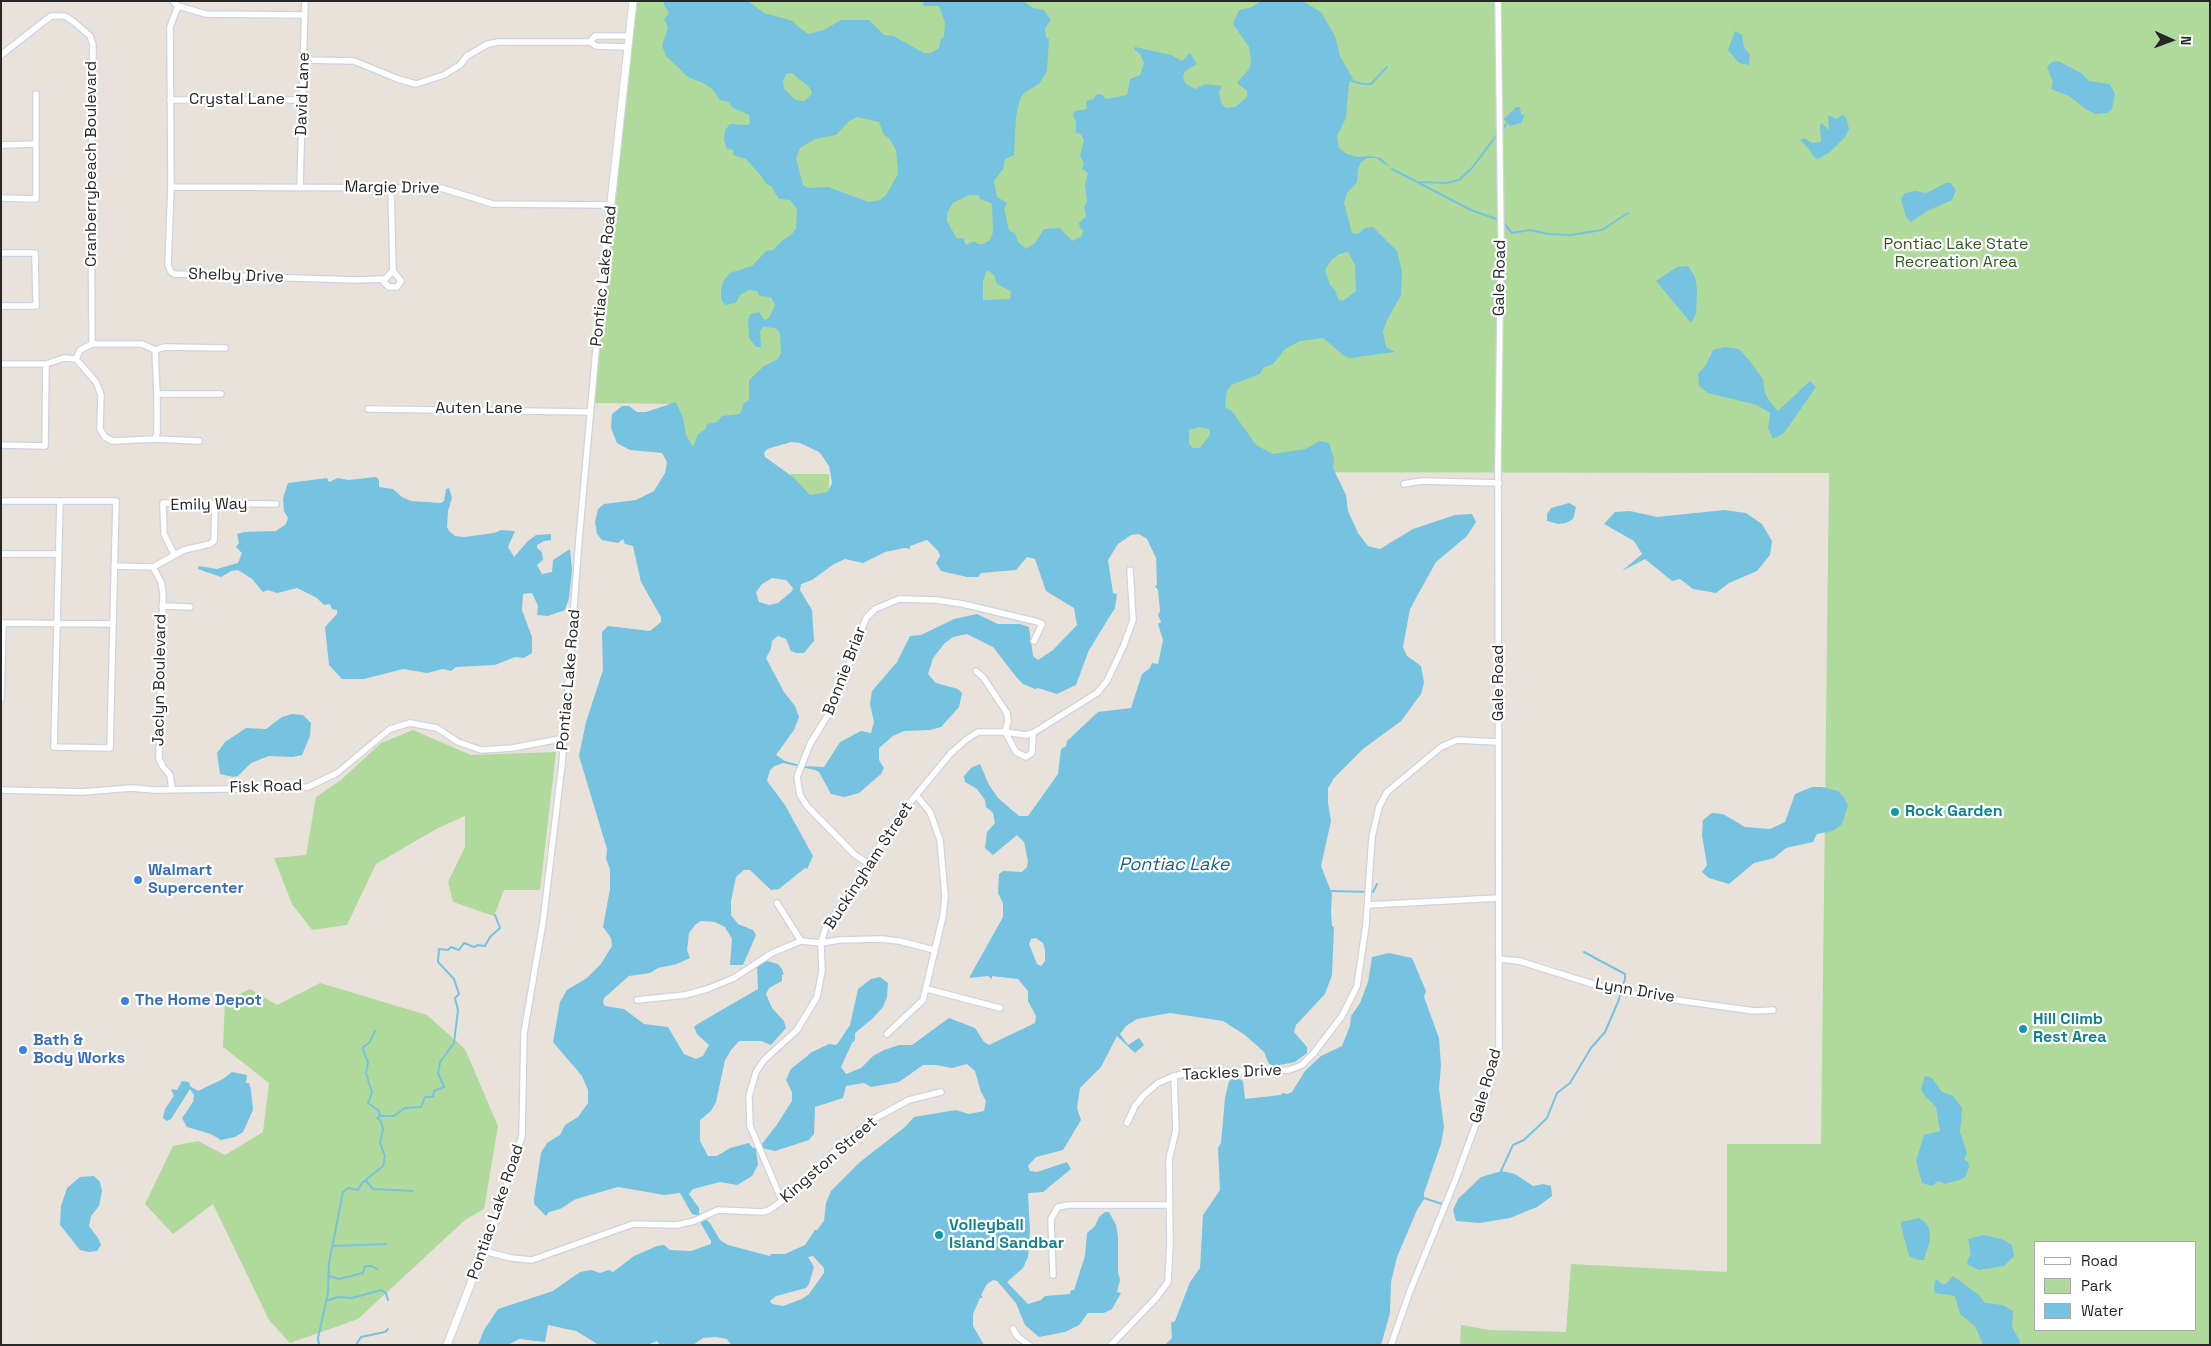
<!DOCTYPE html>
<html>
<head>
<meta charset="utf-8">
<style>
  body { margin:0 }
  #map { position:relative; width:2211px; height:1346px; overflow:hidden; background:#e8e2da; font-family:"Space Grotesk",sans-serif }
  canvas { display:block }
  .frame { position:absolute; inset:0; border:2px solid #272727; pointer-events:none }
  .legend { position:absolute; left:2034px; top:1241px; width:162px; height:90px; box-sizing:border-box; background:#fff; border:1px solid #a9a9a9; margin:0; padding:6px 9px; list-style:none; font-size:15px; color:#272727 }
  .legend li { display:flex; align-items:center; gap:10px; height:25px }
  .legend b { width:25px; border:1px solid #a9a9a9 }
  .north { position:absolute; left:2146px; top:15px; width:50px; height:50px; -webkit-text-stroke:4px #fff; paint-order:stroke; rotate:92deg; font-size:14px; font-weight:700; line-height:20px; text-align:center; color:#272727 }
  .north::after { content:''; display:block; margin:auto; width:18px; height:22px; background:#272727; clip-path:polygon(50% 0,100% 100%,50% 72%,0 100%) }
</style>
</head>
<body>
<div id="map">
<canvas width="2211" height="1346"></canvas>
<div class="frame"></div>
<ul class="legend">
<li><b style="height:6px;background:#fff"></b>Road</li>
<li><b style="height:14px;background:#b0da9b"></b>Park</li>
<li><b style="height:14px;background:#76c3e1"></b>Water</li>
</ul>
<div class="north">N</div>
</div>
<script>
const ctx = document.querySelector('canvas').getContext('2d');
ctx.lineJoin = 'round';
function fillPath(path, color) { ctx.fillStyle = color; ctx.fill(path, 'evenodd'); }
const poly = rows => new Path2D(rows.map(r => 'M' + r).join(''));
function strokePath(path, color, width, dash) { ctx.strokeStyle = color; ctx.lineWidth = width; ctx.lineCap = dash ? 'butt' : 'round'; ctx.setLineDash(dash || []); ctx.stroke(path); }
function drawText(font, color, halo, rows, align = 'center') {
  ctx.font = font + ' "Space Grotesk",sans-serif'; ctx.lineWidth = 4.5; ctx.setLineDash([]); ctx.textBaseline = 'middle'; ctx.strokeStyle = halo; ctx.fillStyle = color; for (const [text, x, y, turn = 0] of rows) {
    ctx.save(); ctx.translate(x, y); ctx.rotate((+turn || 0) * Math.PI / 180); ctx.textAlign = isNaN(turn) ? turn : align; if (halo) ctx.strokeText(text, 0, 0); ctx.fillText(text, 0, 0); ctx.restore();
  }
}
fillPath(poly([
  [637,1,2210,1,2210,1345,1460,1345,1461,1325,1490,1330,1566,1332,1571,1264,1727,1272,1727,1144,1821,1144,1829,473,1176,472,909,415,756,450,674,449,674,404,594,403],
  [2035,1242,2195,1242,2195,1330,2035,1330],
  [791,474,829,474,829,496,791,496],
  [413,730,471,755,556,752,540,890,504,890,494,916,453,902,448,882,465,847,465,816,438,828,376,864,347,925,312,930,292,904,274,858,306,855,316,797,341,780,381,743],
  [320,983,427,1015,465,1049,498,1126,484,1209,465,1220,358,1319,290,1343,269,1320,213,1204,173,1234,145,1204,173,1146,198,1141,225,1155,263,1132,269,1083,223,1047,225,1001,250,989,277,1005]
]), '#b0da9b');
fillPath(poly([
  [748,1,764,13,793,21,795,24,808,34,824,30,841,20,869,20,884,35,893,36,924,53,931,53,939,48,941,39,944,37,945,23,939,6,924,6,922,1,1023,1,1033,8,1044,10,1051,20,1045,28,1046,37,1049,39,1047,71,1039,84,1024,93,1020,99,1016,117,1014,155,1005,159,1003,169,994,181,997,197,1007,203,1004,208,1009,231,1015,233,1018,242,1026,249,1035,243,1044,229,1060,228,1072,241,1082,236,1083,230,1080,228,1079,223,1086,216,1084,207,1087,202,1085,184,1088,173,1082,169,1084,163,1080,156,1084,140,1081,134,1076,133,1076,122,1073,115,1075,111,1087,109,1086,101,1094,99,1096,95,1101,94,1106,99,1127,95,1130,79,1140,75,1144,63,1140,54,1134,49,1135,47,1171,55,1182,61,1190,53,1197,64,1185,71,1183,77,1185,83,1195,89,1205,84,1222,86,1219,92,1221,103,1226,108,1235,107,1247,97,1247,91,1237,83,1249,69,1251,61,1249,47,1233,24,1239,10,1252,7,1261,1,1302,1,1321,12,1335,36,1340,56,1353,79,1349,83,1346,118,1337,136,1339,148,1347,154,1358,157,1371,156,1381,158,1392,169,1376,158,1368,158,1361,162,1358,169,1357,182,1347,193,1344,203,1352,233,1358,234,1365,228,1373,227,1397,251,1402,272,1401,295,1386,322,1383,332,1386,347,1395,352,1350,358,1343,355,1323,338,1300,341,1285,349,1273,364,1263,368,1260,374,1231,385,1227,391,1225,407,1232,411,1256,445,1273,454,1305,449,1320,441,1329,443,1334,460,1333,468,1346,495,1348,511,1358,533,1368,546,1380,549,1413,529,1455,515,1472,514,1476,522,1467,536,1436,562,1410,609,1403,647,1407,656,1421,666,1424,683,1421,694,1401,721,1363,749,1334,778,1328,788,1328,803,1331,821,1321,866,1332,894,1331,912,1332,926,1334,927,1332,975,1325,994,1296,1025,1294,1032,1307,1047,1307,1053,1295,1062,1275,1066,1269,1064,1264,1052,1245,1035,1223,1021,1170,1013,1137,1019,1126,1026,1120,1034,1128,1045,1139,1038,1144,1045,1135,1053,1117,1036,1101,1067,1080,1088,1077,1108,1081,1120,1063,1150,1036,1157,1028,1166,1030,1171,1037,1172,1067,1162,1071,1169,1043,1192,1028,1193,1030,1231,1028,1257,1023,1268,1007,1282,1028,1304,1041,1300,1045,1296,1070,1294,1071,1290,1074,1290,1085,1256,1087,1233,1095,1226,1099,1217,1105,1212,1109,1212,1116,1225,1118,1237,1118,1272,1120,1280,1117,1292,1121,1293,1112,1309,1104,1313,1088,1313,1079,1325,1065,1332,1039,1337,1025,1325,1016,1303,997,1281,993,1280,987,1284,981,1295,983,1298,980,1298,973,1314,973,1326,984,1345,731,1345,727,1339,715,1337,703,1338,693,1345,660,1345,657,1341,647,1345,599,1345,576,1331,548,1325,545,1342,519,1339,508,1345,478,1345,484,1330,498,1309,553,1291,580,1272,591,1270,600,1273,609,1270,613,1272,634,1256,657,1246,664,1245,670,1250,691,1251,711,1244,711,1241,696,1215,692,1214,680,1193,664,1195,618,1187,576,1199,560,1209,549,1212,546,1216,534,1204,534,1199,541,1153,547,1143,560,1135,565,1125,578,1117,588,1103,588,1090,582,1076,553,1042,560,1002,567,990,587,978,601,964,612,946,611,938,603,927,610,889,610,869,606,859,607,849,579,756,586,722,603,670,602,632,608,626,650,631,661,622,661,617,641,582,633,546,625,544,623,539,618,543,602,540,597,534,595,522,598,509,604,504,636,500,654,491,665,473,667,462,662,453,630,450,617,443,611,428,612,414,622,406,629,406,637,412,646,412,676,402,683,418,686,435,693,447,698,434,705,430,707,424,717,422,722,416,740,414,744,403,749,400,749,380,764,366,778,359,781,353,780,333,776,328,763,327,760,331,761,347,756,347,749,338,748,320,750,314,759,312,764,320,769,318,775,305,771,297,760,296,757,291,749,290,740,295,736,303,725,305,721,299,721,289,724,280,730,273,752,266,766,251,773,250,783,240,791,235,796,229,797,209,790,200,779,199,771,186,766,184,762,177,746,159,733,155,733,150,727,149,724,140,725,130,730,124,748,125,750,122,749,115,733,108,729,102,720,100,712,89,703,83,688,77,666,56,662,46,668,27,664,19,669,13,664,5,664,1],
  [792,73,810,88,812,94,804,101,795,100,784,88,783,82,786,74],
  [857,117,879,122,884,135,889,138,896,150,898,174,886,195,880,200,869,202,828,187,808,188,803,185,796,158,800,148,815,139,836,135,849,121],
  [969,195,979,195,980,199,991,203,992,206,993,232,990,240,983,244,978,244,974,241,966,245,963,238,957,239,947,221,947,213,953,203],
  [1348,252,1355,265,1356,291,1343,301,1338,299,1335,290,1330,285,1325,270,1332,259,1340,254],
  [987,270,994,275,997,284,1011,291,1010,299,983,300,983,281],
  [1199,427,1209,429,1210,435,1200,448,1193,448,1189,444,1189,430],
  [791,442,800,443,819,452,823,457,829,466,832,483,828,492,810,495,793,477,765,457,764,453,767,449],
  [1139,534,1147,539,1156,558,1157,585,1155,586,1158,590,1160,611,1158,615,1161,622,1158,624,1163,640,1158,664,1152,663,1150,668,1142,674,1131,708,1098,712,1067,741,1066,746,1061,749,1058,774,1028,816,1019,816,998,798,989,785,980,764,971,768,964,776,965,782,977,789,985,800,986,807,993,813,995,823,987,832,985,848,993,855,1017,835,1024,842,1028,861,1027,867,1022,872,1003,871,999,874,998,893,1003,903,1003,917,969,978,988,976,992,979,992,976,1018,979,1028,991,1028,1001,1036,1016,1035,1023,989,1045,984,1042,975,1028,949,1018,912,1045,899,1045,884,1050,873,1056,861,1068,846,1074,841,1067,852,1043,855,1040,855,1033,872,1019,883,1007,887,997,888,983,880,977,871,979,858,989,850,1025,838,1043,836,1045,829,1044,812,1052,791,1069,786,1080,792,1092,792,1101,776,1126,760,1146,753,1148,749,1143,730,1148,717,1156,708,1156,700,1141,700,1120,711,1111,716,1102,725,1060,731,1050,739,1041,761,1041,771,1045,786,1028,784,1021,772,1008,766,994,769,988,782,981,782,974,784,975,782,969,778,964,767,961,757,966,758,989,696,1025,694,1027,697,1034,709,1045,703,1056,696,1059,684,1054,668,1027,644,1024,624,1009,605,1006,603,1003,604,998,629,976,650,973,658,968,677,964,690,958,687,950,689,933,695,925,701,921,715,922,725,927,732,939,730,965,743,965,756,935,753,930,738,924,731,915,731,901,736,877,744,870,750,870,771,890,779,889,805,868,807,869,813,856,785,805,767,781,770,770,775,766,783,763,815,770,819,772,831,794,844,797,859,793,881,774,884,768,879,760,879,748,893,736,904,731,930,730,941,727,959,707,962,693,958,689,936,683,928,674,933,658,944,644,953,637,967,634,993,647,1017,678,1023,684,1035,689,1038,688,1057,694,1076,685,1089,650,1115,608,1117,594,1113,593,1108,560,1118,544,1131,535],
  [927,540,938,551,940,556,936,563,941,571,967,577,978,577,981,573,1016,570,1027,557,1035,559,1046,591,1074,608,1077,625,1053,650,1038,660,1033,656,1029,627,1020,624,998,624,977,614,954,619,921,635,910,636,897,662,872,691,870,704,874,722,871,733,861,731,840,742,824,767,803,766,785,761,776,755,794,730,799,717,795,706,784,692,766,658,771,649,772,641,778,636,786,639,791,651,796,653,804,653,814,641,812,610,800,590,801,584,812,580,834,564,845,559,863,563,885,552,905,548,910,549,910,546],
  [772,578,786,580,793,588,792,591,778,603,769,605,759,602,756,592,762,584],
  [1036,938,1043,943,1045,950,1045,961,1041,966,1037,964,1029,944,1031,939],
  [967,1064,975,1071,981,1092,986,1101,984,1111,969,1114,956,1110,914,1117,905,1127,860,1162,831,1191,826,1203,824,1221,817,1230,815,1230,805,1245,785,1254,771,1254,770,1256,728,1245,720,1240,710,1223,699,1213,699,1208,689,1194,693,1189,720,1182,737,1185,752,1176,758,1165,756,1150,761,1148,775,1151,809,1140,814,1134,815,1107,843,1098,846,1086,864,1083,871,1087,899,1082,923,1065,936,1065,952,1068],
  [813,1256,824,1268,824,1273,809,1294,802,1299,783,1306,772,1304,770,1301,776,1296,806,1288,809,1284,814,1267,808,1257],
  [1735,31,1742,35,1744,47,1750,55,1749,65,1739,63,1728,50],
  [2058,61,2081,73,2089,81,2110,84,2115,94,2112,109,2107,113,2096,114,2087,110,2069,96,2051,89,2053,82,2047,67,2052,62],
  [1516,107,1520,107,1521,114,1525,115,1521,123,1510,126,1504,119],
  [1828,115,1837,119,1842,115,1846,117,1849,129,1845,137,1830,152,1818,159,1814,157,1808,148,1800,140,1804,138,1812,143,1821,142,1820,126,1821,123,1829,130],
  [1946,183,1951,183,1956,190,1952,200,1927,211,1911,222,1906,217,1901,199,1905,193,1915,191,1926,193],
  [1688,266,1695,277,1697,289,1696,314,1691,323,1656,281,1677,267],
  [1725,347,1739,349,1749,360,1763,379,1765,393,1770,402,1778,411,1810,381,1816,387,1784,433,1773,439,1768,428,1770,413,1757,405,1708,393,1699,386,1698,374,1706,365,1713,350],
  [376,477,379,480,379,487,393,489,402,497,411,501,441,503,444,501,446,489,449,488,452,498,448,511,447,527,449,531,455,536,464,537,494,533,501,530,515,531,508,547,514,557,528,541,536,535,551,534,551,540,544,541,537,545,537,548,542,552,543,560,537,565,542,574,552,572,553,560,570,549,572,570,569,598,565,610,548,616,537,615,538,606,532,593,523,594,522,610,532,637,532,653,524,658,515,657,495,665,456,667,451,671,443,669,427,673,403,669,364,679,342,679,329,665,325,627,337,614,337,610,332,609,330,604,324,605,317,598,297,588,277,593,268,590,263,592,252,579,238,570,231,571,221,577,198,569,199,566,217,569,238,563,242,553,236,547,239,543,237,534,244,532,276,531,286,524,288,518,284,511,283,498,288,483,327,478,329,482,338,478,348,480],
  [1569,503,1576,507,1573,519,1566,523,1558,524,1547,521,1547,514,1551,508],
  [1724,510,1746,513,1762,524,1772,541,1770,555,1757,571,1729,583,1716,593,1693,589,1680,579,1672,581,1645,559,1622,571,1642,554,1634,541,1604,524,1615,512,1630,511,1657,517],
  [292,714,303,715,311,723,310,736,302,755,293,757,269,756,251,763,238,776,233,777,220,774,217,753,225,742,246,728,266,729,282,717],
  [1812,787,1822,787,1838,791,1843,796,1848,805,1842,824,1833,831,1817,834,1813,842,1786,848,1774,858,1754,863,1729,884,1709,878,1702,872,1707,865,1702,835,1703,820,1712,813,1723,814,1745,827,1770,829,1785,822,1795,794],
  [1389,953,1412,958,1426,991,1424,997,1439,1038,1441,1066,1439,1088,1444,1127,1441,1144,1424,1193,1424,1199,1417,1210,1397,1257,1391,1282,1390,1313,1381,1345,1165,1345,1172,1338,1171,1323,1175,1321,1190,1282,1200,1268,1203,1215,1220,1190,1218,1148,1221,1143,1225,1098,1229,1081,1235,1077,1243,1081,1245,1099,1281,1095,1282,1093,1287,1094,1292,1092,1305,1071,1321,1056,1342,1046,1350,1026,1351,1016,1360,1003,1368,982,1372,957],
  [232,1072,247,1075,246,1083,249,1083,251,1090,253,1110,243,1132,235,1137,221,1140,211,1134,187,1127,182,1118,193,1102,194,1095,190,1089,171,1119,167,1121,163,1118,165,1109,174,1096,171,1089,177,1090,182,1081,189,1082,190,1086,198,1091,223,1079],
  [1925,1076,1932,1078,1942,1092,1953,1096,1962,1108,1960,1132,1967,1153,1964,1159,1968,1162,1969,1166,1966,1176,1962,1179,1945,1184,1938,1181,1932,1186,1922,1183,1916,1161,1924,1135,1940,1131,1936,1107,1925,1096,1921,1089],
  [1502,1171,1515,1174,1533,1186,1543,1184,1551,1186,1552,1196,1537,1207,1510,1218,1480,1223,1456,1221,1453,1210,1458,1199,1481,1177],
  [94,1176,100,1182,102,1191,99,1206,91,1216,89,1226,98,1238,101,1245,97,1251,89,1252,80,1250,60,1225,61,1206,67,1188,80,1177],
  [1919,1218,1924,1221,1929,1228,1930,1240,1924,1260,1918,1260,1909,1256,1901,1226,1901,1222],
  [1984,1235,2002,1239,2012,1245,2014,1256,2004,1266,1979,1270,1968,1265,1967,1261,1971,1254,1968,1239],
  [1953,1276,1979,1295,1985,1303,2003,1305,2013,1311,2012,1327,2020,1341,2019,1345,1983,1345,1975,1326,1960,1314,1955,1296,1935,1293,1934,1286,1936,1279,1942,1284,1946,1284]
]), '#76c3e1');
strokePath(poly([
  [1352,81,1363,84,1371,84,1387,67],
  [1504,128,1506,124],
  [1392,169,1471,210,1499,220],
  [1417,182,1447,183,1459,180,1472,168,1496,136],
  [1503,222,1512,233,1530,230,1548,234,1571,235,1602,230,1628,213],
  [1331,891,1373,892,1377,884],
  [375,1031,369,1043,363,1047,363,1050,368,1062,366,1073,372,1093,368,1103,379,1111,380,1116],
  [380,1116,394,1116,405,1108,421,1107,425,1097,433,1097,434,1091,444,1087,438,1073,440,1062,454,1043,458,1010,455,998,459,994,454,979,438,962,439,949,448,950,451,947,459,950,464,943,474,947,478,945,485,946,490,937,500,928,495,915],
  [1501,1171,1513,1145,1524,1140,1547,1118,1557,1093,1570,1083,1591,1048,1605,1032,1618,1002,1625,979,1625,974,1584,952],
  [366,1181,373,1189,413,1191],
  [1424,1198,1442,1204],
  [333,1246,386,1244],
  [329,1276,339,1279,363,1273,365,1266,372,1266,377,1269],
  [326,1301,338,1297,352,1298,381,1290,386,1293,388,1300],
  [319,1345,318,1338,328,1293,329,1263,343,1192,348,1188,358,1190,362,1183,383,1166,385,1156,380,1143,383,1129,381,1121,377,1118,380,1116],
  [356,1345,361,1337,385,1332,388,1329]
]), '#76c3e1', 2);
const minor = poly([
  [173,1,178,6,206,14,305,15],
  [178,6,170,27,171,187,168,265,171,272,174,274,355,280,385,279,393,271,391,188],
  [590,42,595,36,628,36],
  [1,55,51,16,65,16,74,22,90,36,93,45,91,177,92,344],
  [305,60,354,61,398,79,416,84,444,75,460,65,467,56,488,44,499,42,590,42,596,46,627,47],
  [170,100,303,100],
  [1,145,35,144],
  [171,187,441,188,493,204,611,205],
  [300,188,305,1],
  [1,198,36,199,36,94],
  [1,253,35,253,36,306,1,306],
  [382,280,389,287,397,287,401,281,393,271],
  [155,350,165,347,225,348],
  [76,359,96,382,101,395,100,429,105,437,112,441,155,439,157,433,157,394,155,350],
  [76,359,80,350,92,344,142,344,155,350],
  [1,364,46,364,64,358,76,359],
  [157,394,221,394],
  [368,409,590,412],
  [155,439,199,441],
  [1,445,45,446,46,364],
  [1404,484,1421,481,1499,483],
  [1,501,116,501,110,748,54,747,60,501],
  [1,554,58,554],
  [174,554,164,534,163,503,276,504],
  [114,566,153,567,184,550,210,544,214,541,215,504],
  [153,567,161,582,163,593,159,759,163,767,170,775,172,789],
  [162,606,190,607],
  [1,623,113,624],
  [976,671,983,677,1007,713,1008,721,1005,732],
  [1,699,3,624],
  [1005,732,1016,752,1026,757,1032,753,1033,733],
  [1,790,82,792,131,788,155,790,298,788,308,787,337,773,390,729,410,723,437,728,458,742,481,750,512,748,565,738],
  [867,863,854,854,807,806,800,795,797,777,810,744,834,705,866,618,875,609,899,599,936,600,963,604,1038,622,1042,624,1034,641],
  [777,903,801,941],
  [1368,905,1499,898],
  [1499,959,1519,961,1596,985,1633,994,1754,1011,1773,1010],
  [927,989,1000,1008],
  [637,1000,685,995,707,989,734,978,772,953,801,941,821,943,839,940,882,939,899,941,934,950],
  [887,1034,923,1000,943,916,945,896,940,840,930,812,916,795],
  [1127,1123,1135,1106,1143,1096,1158,1083,1174,1076,1193,1072,1289,1070,1302,1065,1313,1054,1342,1016,1357,986,1366,925,1372,837,1379,807,1387,792,1441,747,1457,740,1498,742],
  [782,1201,750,1126,749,1096,756,1072,764,1060,797,1030,817,997,822,971,821,943,825,929,902,812,951,753,967,739,978,732,1005,732,1026,735,1033,733,1097,693,1107,681,1124,645,1133,620,1130,570],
  [494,1224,522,1136,524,1033,543,922,562,764,579,539,601,294],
  [484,1251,511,1258,532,1260,633,1224,677,1225,694,1221,718,1210,762,1212,769,1210,789,1196,837,1149,870,1121,909,1100,941,1092],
  [1053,1275,1051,1219,1058,1207,1068,1205,1169,1205],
  [1013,1329,1018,1337,1029,1345],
  [1111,1345,1156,1298,1168,1282,1170,1243,1169,1159,1176,1130,1174,1076],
  [1391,1345,1410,1291,1455,1181,1488,1091,1499,1048,1498,463,1501,237,1498,1]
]);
const tertiary = poly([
  [601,294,633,1],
  [447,1345,494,1224]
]);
strokePath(minor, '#cfd2df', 8);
strokePath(tertiary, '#cfd2df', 9);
strokePath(minor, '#fff', 5.5);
strokePath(tertiary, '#fff', 7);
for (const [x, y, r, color] of [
  [1895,812,5,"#0f9aa8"],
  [138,880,5,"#3f7fe0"],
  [125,1001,5,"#3f7fe0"],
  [2023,1029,5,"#0f9aa8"],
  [23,1050,5,"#3f7fe0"],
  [939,1235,5,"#0f9aa8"]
]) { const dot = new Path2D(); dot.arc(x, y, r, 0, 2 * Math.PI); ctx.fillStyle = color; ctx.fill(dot); strokePath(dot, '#fff', 2); }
drawText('16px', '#272727', '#fff', [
  ["David Lane",303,94,-88],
  ["Crystal Lane",237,100],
  ["Cranberrybeach Boulevard",92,164,-90],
  ["Margie Drive",392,188,1],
  ["Shelby Drive",236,276,2],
  ["Pontiac Lake Road",604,276,-84],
  ["Gale Road",1500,278,-89],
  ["Auten Lane",479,409],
  ["Emily Way",209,505,-1],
  ["Bonnie Briar",845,671,-69],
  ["Jaclyn Boulevard",160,680,-89],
  ["Pontiac Lake Road",569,680,-85],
  ["Gale Road",1499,683,-90],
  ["Fisk Road",266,787,-2],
  ["Buckingham Street",869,866,-57],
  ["Lynn Drive",1635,991,10],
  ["Tackles Drive",1232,1073,-3],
  ["Gale Road",1486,1086,-74],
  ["Kingston Street",829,1160,-41],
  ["Pontiac Lake Road",496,1212,-71]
]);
drawText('16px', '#2b5b20', '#fff', [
  ["Pontiac Lake State",1956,245],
  ["Recreation Area",1956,263]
]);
drawText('bold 16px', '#0d838f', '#fff', [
  ["Rock Garden",1905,812],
  ["Hill Climb",2033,1020],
  ["Rest Area",2033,1038],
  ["Volleyball",949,1226],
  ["Island Sandbar",949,1244]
], 'left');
drawText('bold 16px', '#366cbe', '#fff', [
  ["Walmart",148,871],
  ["Supercenter",148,889],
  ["The Home Depot",135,1001],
  ["Bath &",33,1041],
  ["Body Works",33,1059]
], 'left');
drawText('italic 18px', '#1a6188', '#fff', [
  ["Pontiac Lake",1174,865]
]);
</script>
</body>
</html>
